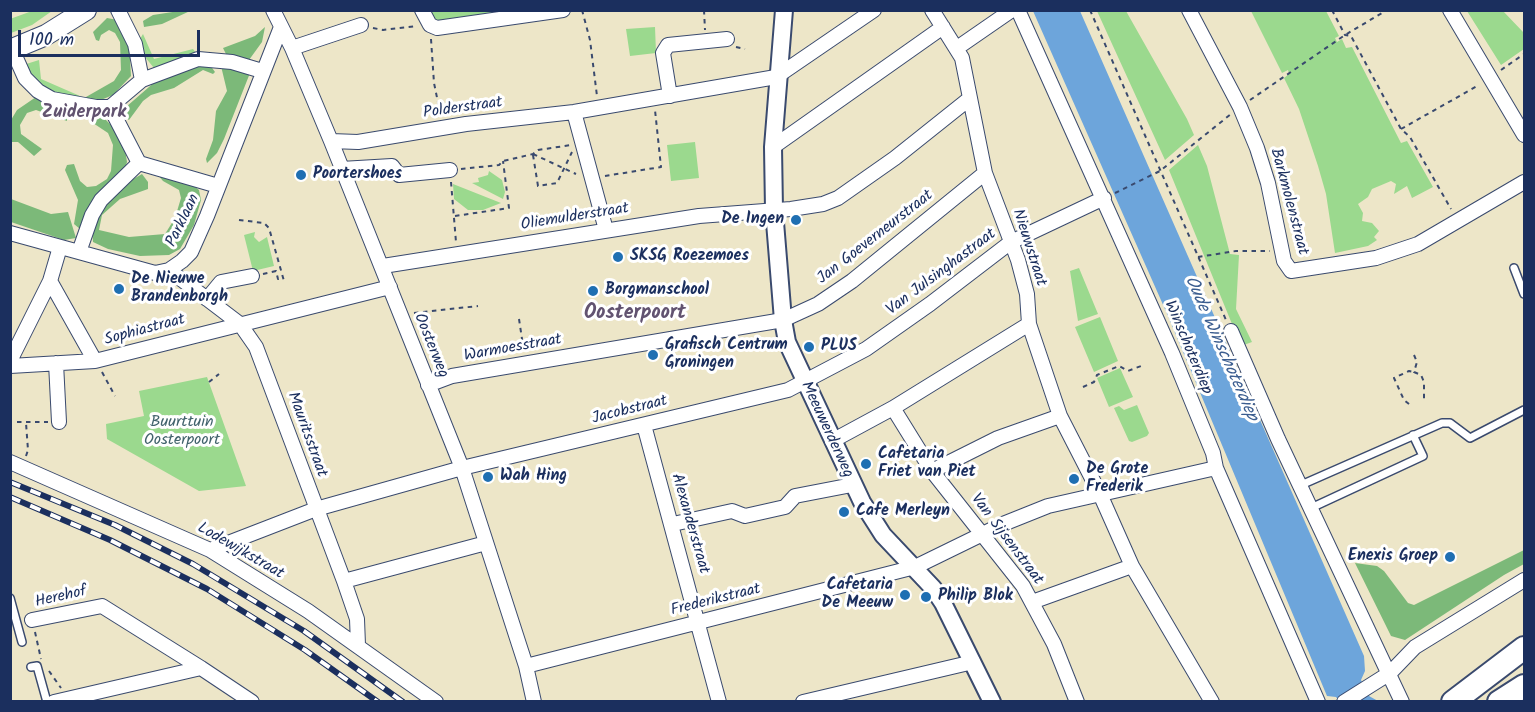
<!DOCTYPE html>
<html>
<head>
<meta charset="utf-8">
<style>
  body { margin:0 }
  #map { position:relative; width:1535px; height:712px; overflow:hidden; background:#ede6c8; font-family:Kalam,sans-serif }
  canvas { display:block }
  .frame { position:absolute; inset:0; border:12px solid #1b2f5e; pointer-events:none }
  .scale { position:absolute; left:18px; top:30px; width:182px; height:27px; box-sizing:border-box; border:3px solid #1b2f5e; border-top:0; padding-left:8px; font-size:18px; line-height:21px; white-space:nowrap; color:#1b2f5e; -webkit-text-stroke:4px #fff; paint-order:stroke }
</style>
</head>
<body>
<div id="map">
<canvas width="1535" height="712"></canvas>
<div class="frame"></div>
<div class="scale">100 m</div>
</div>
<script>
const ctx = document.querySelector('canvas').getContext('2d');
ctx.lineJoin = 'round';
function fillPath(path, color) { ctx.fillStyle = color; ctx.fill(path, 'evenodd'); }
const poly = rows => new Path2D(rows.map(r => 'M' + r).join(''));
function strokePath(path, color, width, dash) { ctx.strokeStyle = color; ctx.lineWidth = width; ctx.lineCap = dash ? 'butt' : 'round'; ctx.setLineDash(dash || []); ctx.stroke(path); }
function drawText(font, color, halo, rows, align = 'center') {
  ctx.font = font + ' Kalam,sans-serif'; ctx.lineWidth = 6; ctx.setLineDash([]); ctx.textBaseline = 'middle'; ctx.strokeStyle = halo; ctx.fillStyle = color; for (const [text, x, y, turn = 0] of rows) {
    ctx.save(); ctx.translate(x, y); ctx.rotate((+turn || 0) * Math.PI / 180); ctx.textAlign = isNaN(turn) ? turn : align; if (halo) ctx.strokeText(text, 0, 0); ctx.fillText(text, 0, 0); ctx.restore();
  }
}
fillPath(poly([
  [32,11,52,11,32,25,11,33,10,19],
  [424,11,497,11,497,19,429,29],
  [1097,11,1126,11,1187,119,1194,135,1165,160],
  [1251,11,1326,11,1339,36,1335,38,1337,42,1342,39,1346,48,1352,47,1401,143,1407,141,1433,187,1412,198,1407,186,1394,194,1396,184,1391,181,1372,189,1368,197,1358,204,1363,213,1362,221,1372,223,1379,231,1374,237,1377,240,1368,246,1335,253,1326,194,1318,166,1299,109,1284,78,1289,74,1288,70,1282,73],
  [1467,11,1503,11,1524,33,1524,49,1501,65],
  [655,27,656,53,630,56,626,29],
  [143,34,154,59,193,49,196,53,154,68,145,57,140,39],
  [39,60,41,79,80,96,69,100,37,86,23,65],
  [695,142,699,178,671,181,667,145],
  [1198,145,1207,166,1230,254,1239,255,1236,309,1252,342,1241,346,1169,170],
  [489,171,502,180,505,192,503,199,472,183,479,182,478,178,488,175],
  [453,184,501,203,483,210,468,210,454,199],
  [255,232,254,237,259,242,267,237,274,266,253,271,244,235],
  [1079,268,1098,314,1078,321,1070,271],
  [1100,317,1118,361,1094,372,1075,327],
  [1120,368,1133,397,1109,407,1097,378],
  [207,377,246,486,199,491,107,439,106,424,144,416,139,391],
  [1137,405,1149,433,1147,436,1132,442,1129,441,1114,408,1119,406,1124,410]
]), '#9bd98e');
fillPath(poly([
  [179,11,190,11,162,24,144,27,143,21,153,15],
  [107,18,118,20,129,42,131,76,113,95,96,102,89,103,86,97,114,81,121,70,120,42,115,33,109,30,101,35,99,41,96,40,93,32],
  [265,27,262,42,249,60,226,54,223,48,255,36],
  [201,65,210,65,215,72,213,74,203,70,174,88,151,95,143,101,129,120,126,118,124,112,126,107,157,80],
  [221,66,250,73,224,139,217,153,207,163,206,159,213,140,216,111,227,91],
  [36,97,67,109,67,121,36,110,27,113,20,125,21,134,42,149,34,156,18,142,11,142,11,120,17,110],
  [101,115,116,130,125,149,127,162,125,169,86,217,80,229,74,224,78,200,65,170,67,165,74,164,80,181,87,187,96,186,107,179,111,171,113,145,108,133,93,123,95,118],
  [142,174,148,182,148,189,120,199,102,215,99,230,129,237,165,234,175,218,181,198,179,190,163,181,157,174,193,185,199,190,201,200,194,225,180,249,169,255,140,256,108,249,93,242,92,228,100,208,130,181],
  [11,199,51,214,68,212,76,238,64,240,11,222],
  [1524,550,1524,564,1504,575,1405,640,1391,636,1355,563,1377,566,1384,571,1408,603,1414,605]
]), '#7cb979');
fillPath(poly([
  [1033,11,1080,11,1364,656,1365,671,1361,680,1369,696,1378,701,1339,701,1336,697,1327,696,1168,316]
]), '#6da5db');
const service = poly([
  [1514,268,1524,294],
  [1301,485,1442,423,1450,423,1470,438,1524,410],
  [1311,508,1423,456,1413,435],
  [10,598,22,642],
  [31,667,37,666,47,702]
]);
const minor = poly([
  [118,10,135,44,142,80],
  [273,10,292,48,331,141,462,468,526,666,534,702],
  [422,10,430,25,437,28,542,13,544,10],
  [932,10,962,58,985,173,1018,260,1027,294,1029,324,1060,416,1100,494,1132,566,1212,702],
  [1018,10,1172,353,1213,453,1216,468,1318,702],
  [1189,10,1240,107,1257,148,1268,183,1284,261,1291,271,1376,258,1418,244,1524,182],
  [1450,10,1524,135],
  [542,13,563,10],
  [292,48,361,25],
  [957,48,1012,10],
  [12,49,25,78,38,91,52,99,96,107,110,107,142,80,198,59,232,62,262,71],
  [670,96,663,53,668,45,727,39],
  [110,107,139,163,218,186],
  [574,112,606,230],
  [331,141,358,142,466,124,574,112,776,77,874,10],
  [773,147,943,27],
  [341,169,392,166,399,175,450,170],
  [10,233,155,273,169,270,182,261,191,252,207,216,281,27],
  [79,252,92,215,101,200,139,163],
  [383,266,699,216,791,209,823,204,838,198,895,158,969,99],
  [169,270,240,324,256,347,344,581,357,619,358,645],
  [50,281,95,361],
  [207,299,221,282,252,276],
  [1231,331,1278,439,1402,702],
  [10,361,50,281,60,247],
  [56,363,59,422],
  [10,366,95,361,390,287],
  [428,385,452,376,783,320,818,304,852,281,985,173],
  [893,408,932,471,1023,586,1054,644,1077,702],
  [644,425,719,702],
  [832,441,893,408,1029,324],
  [10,462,210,550,308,611,436,702],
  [932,471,998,438,1060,416],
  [673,524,732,511,745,516,785,507,795,496,852,485],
  [210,550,316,509,462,468,788,390,866,349,930,304,1011,242,1104,198],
  [344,581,486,543],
  [1032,602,1132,566],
  [32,620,102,606,201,668],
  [526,666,915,567,1003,524,1048,506,1216,468],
  [54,702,201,668,252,702],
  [803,702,973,662],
  [1344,702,1390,673,1415,647,1524,580]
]);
const tertiary = poly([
  [784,10,773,147,774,210,783,320,787,342,862,502,883,535,933,588,943,603,992,702]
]);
const secondary = poly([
  [10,50,46,35,86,10]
]);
const trunk = poly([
  [1453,702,1524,648],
  [1499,702,1524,686]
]);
strokePath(service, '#3a4a6e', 10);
strokePath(minor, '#3a4a6e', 16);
strokePath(tertiary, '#3a4a6e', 20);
strokePath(secondary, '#3a4a6e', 22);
strokePath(trunk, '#3a4a6e', 26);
strokePath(poly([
  [582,10,590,40,597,96],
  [704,10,705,30],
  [1090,10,1226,320],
  [1332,10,1345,35,1351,36,1401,129,1410,137,1451,209],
  [373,28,383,30,417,26],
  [431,39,434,83,441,117],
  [736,47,745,49],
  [1501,70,1524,54],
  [1250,100,1345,35,1387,10],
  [1401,129,1479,85],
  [533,154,576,174],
  [533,155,538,186,557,183,572,152],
  [461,169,499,165,503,161,533,154,538,150,571,145],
  [605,176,661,167,655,110],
  [451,182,456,242],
  [1115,193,1160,171,1231,114],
  [455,216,509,208,503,161],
  [239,220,264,223,269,228,284,281],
  [1198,257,1236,251,1270,251],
  [263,274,276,271,278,279,283,278],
  [414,313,478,306],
  [519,319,524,352],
  [1414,355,1417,362,1414,372,1421,375,1424,382,1424,399],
  [102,372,115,396],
  [209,382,219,374],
  [1083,387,1094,382,1097,375,1119,366,1128,371,1141,366],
  [1409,404,1404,400,1394,378,1409,371,1414,372],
  [17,422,48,422],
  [26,456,28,450,26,423],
  [35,632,41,659],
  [49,671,61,688]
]), '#3a4a6e', 2, [4.5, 4.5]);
strokePath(service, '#fff', 7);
strokePath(minor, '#fff', 14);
strokePath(tertiary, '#fff', 16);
strokePath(secondary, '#fff', 20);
strokePath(trunk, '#fff', 22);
const rail = poly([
  [10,482,115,525,193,564,304,631,403,702],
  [10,497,110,540,207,589,305,650,378,702]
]);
strokePath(rail, '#1b2f5e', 6);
strokePath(rail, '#fff', 4, [11]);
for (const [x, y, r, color] of [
  [301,175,6,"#1f6fb2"],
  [796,220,6,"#1f6fb2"],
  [618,257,6,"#1f6fb2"],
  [119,289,6,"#1f6fb2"],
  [593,291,6,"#1f6fb2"],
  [809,347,6,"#1f6fb2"],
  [653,355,6,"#1f6fb2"],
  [866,464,6,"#1f6fb2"],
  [488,477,6,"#1f6fb2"],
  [1074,479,6,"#1f6fb2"],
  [844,512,6,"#1f6fb2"],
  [1450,557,6,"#1f6fb2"],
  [905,595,6,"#1f6fb2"],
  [926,597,6,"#1f6fb2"]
]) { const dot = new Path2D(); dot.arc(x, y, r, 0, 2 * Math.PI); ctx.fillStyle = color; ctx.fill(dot); strokePath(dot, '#fff', 2); }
drawText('16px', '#1b2f5e', '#fff', [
  ["Polderstraat",463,109,-8],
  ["Barkmolenstraat",1288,202,75],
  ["Oliemulderstraat",575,218,-9],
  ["Parklaan",184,221,-64],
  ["Jan Goeverneurstraat",876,238,-38],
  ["Nieuwstraat",1028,248,72],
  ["Van Julsinghastraat",942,273,-37],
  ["Sophiastraat",145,331,-15],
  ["Oosterweg",430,346,68],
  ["Winschoterdiep",1187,348,67],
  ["Warmoesstraat",513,349,-10],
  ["Jacobstraat",630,411,-14],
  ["Meeuwerderweg",826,430,65],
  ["Mauritsstraat",306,435,70],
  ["Alexanderstraat",689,524,74],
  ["Van Sijsenstraat",1006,540,53],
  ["Lodewijkstraat",240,552,30],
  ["Herehof",61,598,-13],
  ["Frederikstraat",716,601,-14]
]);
drawText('bold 16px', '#1b2f5e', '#fff', [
  ["Poortershoes",313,175],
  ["De Ingen",784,220,"right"],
  ["SKSG Roezemoes",630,257],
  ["De Nieuwe",131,280],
  ["Brandenborgh",131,298],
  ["Borgmanschool",605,291],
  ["Grafisch Centrum",665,346],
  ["Groningen",665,364],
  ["PLUS",821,347],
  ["Cafetaria",878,455],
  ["Friet van Piet",878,473],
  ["De Grote",1086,470],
  ["Frederik",1086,488],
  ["Wah Hing",500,477],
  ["Cafe Merleyn",856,512],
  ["Enexis Groep",1438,557,"right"],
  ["Cafetaria",893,586,"right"],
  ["De Meeuw",893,604,"right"],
  ["Philip Blok",938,597]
], 'left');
drawText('16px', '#41626c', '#fff', [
  ["Buurttuin",182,423],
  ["Oosterpoort",182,441]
]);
drawText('bold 18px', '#625370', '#fff', [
  ["Zuiderpark",84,114]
]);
drawText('italic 18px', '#3c5e90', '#fff', [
  ["Oude Winschoterdiep",1220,349,66]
]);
drawText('bold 20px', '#625370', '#fff', [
  ["Oosterpoort",635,315]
]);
</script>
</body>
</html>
